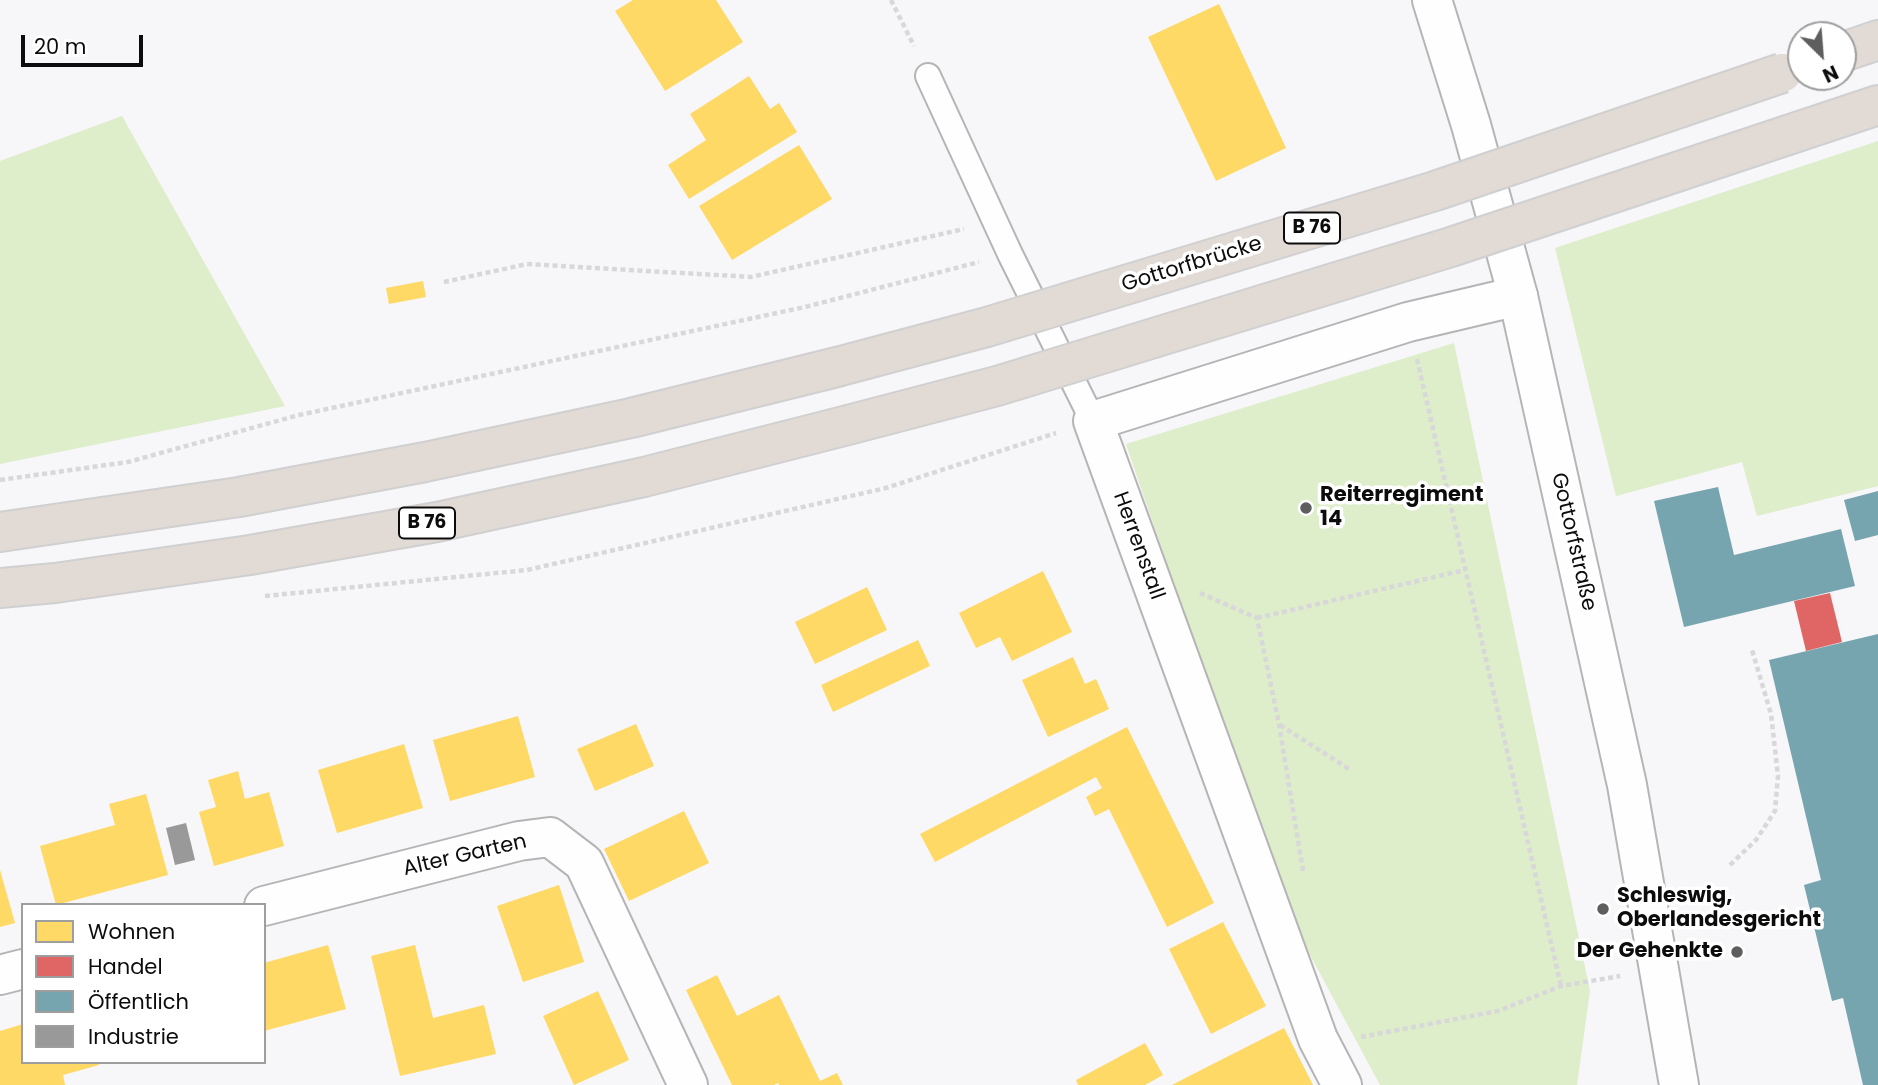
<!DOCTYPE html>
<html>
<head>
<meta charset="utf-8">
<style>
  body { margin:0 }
  #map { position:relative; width:1878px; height:1085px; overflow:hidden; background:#f7f6f8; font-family:Poppins,sans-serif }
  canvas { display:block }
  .legend { position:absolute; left:21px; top:903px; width:245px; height:161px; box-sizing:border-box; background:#fff; border:2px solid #9e9e9e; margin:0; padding:9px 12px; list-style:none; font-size:21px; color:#0d0c0d }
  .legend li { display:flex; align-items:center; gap:14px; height:35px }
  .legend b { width:35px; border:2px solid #9e9e9e }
  .north { position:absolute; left:1787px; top:21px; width:70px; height:70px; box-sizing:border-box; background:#fff; border:2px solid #9e9e9e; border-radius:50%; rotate:155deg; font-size:19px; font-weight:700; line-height:28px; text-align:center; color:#0d0c0d }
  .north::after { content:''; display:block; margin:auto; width:24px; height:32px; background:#5f5e5f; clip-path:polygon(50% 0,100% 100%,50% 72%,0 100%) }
  .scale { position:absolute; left:21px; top:35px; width:122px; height:32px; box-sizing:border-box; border:4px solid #0d0c0d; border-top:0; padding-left:9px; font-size:21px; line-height:24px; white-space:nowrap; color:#0d0c0d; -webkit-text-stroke:5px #fff; paint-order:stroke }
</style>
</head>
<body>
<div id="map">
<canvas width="1878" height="1085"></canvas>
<ul class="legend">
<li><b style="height:19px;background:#ffd966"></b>Wohnen</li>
<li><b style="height:19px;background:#e06666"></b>Handel</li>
<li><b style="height:19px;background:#76a5af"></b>Öffentlich</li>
<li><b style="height:19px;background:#999"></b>Industrie</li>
</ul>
<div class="north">N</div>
<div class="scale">20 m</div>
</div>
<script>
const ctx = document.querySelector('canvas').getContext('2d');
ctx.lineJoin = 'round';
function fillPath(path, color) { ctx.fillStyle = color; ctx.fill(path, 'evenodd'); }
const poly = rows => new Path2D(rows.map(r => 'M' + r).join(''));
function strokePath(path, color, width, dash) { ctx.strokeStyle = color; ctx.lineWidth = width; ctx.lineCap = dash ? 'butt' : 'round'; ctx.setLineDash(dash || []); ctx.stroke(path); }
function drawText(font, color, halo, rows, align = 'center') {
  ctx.font = font + ' Poppins,sans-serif'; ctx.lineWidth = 7; ctx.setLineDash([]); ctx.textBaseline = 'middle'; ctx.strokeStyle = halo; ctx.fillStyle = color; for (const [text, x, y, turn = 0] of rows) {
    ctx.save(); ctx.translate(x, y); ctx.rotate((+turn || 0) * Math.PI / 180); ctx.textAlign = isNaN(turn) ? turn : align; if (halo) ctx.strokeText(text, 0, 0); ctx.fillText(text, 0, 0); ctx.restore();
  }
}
fillPath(poly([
  [122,116,285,406,0,464,0,161],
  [1878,141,1878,486,1757,516,1742,462,1616,496,1555,248],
  [1454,343,1590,991,1577,1085,1380,1085,1282,903,1126,444]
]), '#deedca');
fillPath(poly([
  [633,0,716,0,743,42,665,91,615,11],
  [1219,4,1286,148,1216,181,1148,37],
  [749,76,770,109,779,103,797,132,689,199,668,165,706,140,690,114],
  [799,145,832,199,732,260,699,206],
  [423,281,426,297,389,304,386,288],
  [1043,571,1072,632,1012,661,1000,637,976,648,959,613],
  [867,587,887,630,815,664,795,622],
  [918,640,930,666,833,712,821,685],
  [1073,657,1085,684,1096,679,1109,709,1048,737,1022,680],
  [518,716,535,777,450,801,433,740],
  [636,724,654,766,595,791,577,749],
  [1127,727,1214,903,1167,927,1109,809,1095,816,1086,797,1102,788,1096,777,935,862,920,834],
  [404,744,423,808,337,833,318,770],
  [238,771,245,799,269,792,284,846,214,866,199,812,216,807,208,780],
  [146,794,168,875,56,905,40,846,115,825,109,804],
  [684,811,709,863,629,901,604,849],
  [0,870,15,923,0,927],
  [559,885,584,962,523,982,497,906],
  [1223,922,1266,1006,1211,1034,1169,949],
  [328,945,346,1009,264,1031,264,963],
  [415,945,433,1018,484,1005,496,1054,400,1076,371,956],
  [717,975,737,1016,779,995,820,1081,837,1073,843,1085,779,1085,778,1083,774,1085,732,1085,686,990],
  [598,991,629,1060,574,1085,543,1016],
  [23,1024,23,1062,98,1062,99,1065,63,1075,65,1085,0,1085,0,1031],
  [1284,1028,1313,1085,1172,1085,1201,1070],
  [1145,1043,1163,1075,1145,1085,1078,1085,1076,1080]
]), '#ffd966');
fillPath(poly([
  [1830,593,1842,642,1806,651,1794,601]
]), '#e06666');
fillPath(poly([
  [1718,487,1734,555,1841,529,1855,586,1684,627,1654,501],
  [1878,491,1878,535,1855,541,1844,500],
  [1878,634,1878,1085,1863,1085,1843,998,1832,1001,1804,885,1821,880,1769,660]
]), '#76a5af');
fillPath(poly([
  [186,823,195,860,175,865,166,828]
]), '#999');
const service = poly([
  [928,76,1010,254,1093,421]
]);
const minor = poly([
  [264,906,519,841,550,837,584,863,688,1085],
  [0,975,23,969],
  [1342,1085,1318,1039,1093,421,1408,322,1518,296]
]);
const tertiary = poly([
  [1432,0,1471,125,1518,296,1627,785,1679,1085]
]);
const trunk = poly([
  [1843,52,1878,40],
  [1788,135,1878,105],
  [0,532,239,497,425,462,631,418,837,367],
  [0,588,55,583,250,555,437,522,644,477,848,425]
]);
strokePath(service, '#b5b4b6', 28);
strokePath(minor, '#b5b4b6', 42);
strokePath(tertiary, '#b5b4b6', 42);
strokePath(trunk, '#d0d0d1', 42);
strokePath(poly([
  [891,0,914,46],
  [444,282,527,264,751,277,964,229],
  [1417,359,1561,986],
  [0,480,128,462,299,415,805,307,979,262],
  [1200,593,1257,618,1279,724,1303,871],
  [265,596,527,570,886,488,1056,433],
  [1257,618,1465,570],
  [1280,725,1349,769],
  [1730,865,1756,840,1775,811,1778,776,1771,714,1752,650],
  [1361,1037,1498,1011,1561,986,1620,976]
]), '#d8d7d9', 4.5, [5, 3.5]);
strokePath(service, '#fefefe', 24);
strokePath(minor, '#fefefe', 38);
strokePath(tertiary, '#fefefe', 38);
strokePath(trunk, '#e2dad5', 38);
const trunkBridge = poly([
  [837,367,987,327,1435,191,1782,73],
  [848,425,997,386,1451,247,1788,135]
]);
strokePath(trunkBridge, '#d0d0d1', 42, []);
strokePath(trunkBridge, '#e2dad5', 38);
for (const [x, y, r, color] of [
  [1306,508,7,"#5f5e5f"],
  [1603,909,7,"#5f5e5f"],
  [1737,952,7,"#5f5e5f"]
]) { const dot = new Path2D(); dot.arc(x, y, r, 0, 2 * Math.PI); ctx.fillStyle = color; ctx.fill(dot); strokePath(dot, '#fff', 2.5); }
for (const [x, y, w] of [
  [1312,228,56],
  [427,523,56]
]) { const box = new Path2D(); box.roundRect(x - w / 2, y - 15.5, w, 31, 5); ctx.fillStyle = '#fff'; ctx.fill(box); strokePath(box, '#0d0c0d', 2); }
drawText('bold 19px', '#0d0c0d', null, [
  ["B 76",1312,228],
  ["B 76",427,523]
]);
drawText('21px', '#0d0c0d', '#fff', [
  ["Gottorfbrücke",1192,265,-17],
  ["Gottorfstraße",1573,542,77],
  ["Herrenstall",1138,546,70],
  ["Alter Garten",465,856,-13]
]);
drawText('bold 21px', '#0d0c0d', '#fff', [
  ["Reiterregiment",1320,496],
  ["14",1320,520],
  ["Schleswig,",1617,897],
  ["Oberlandesgericht",1617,921],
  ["Der Gehenkte",1723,952,"right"]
], 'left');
</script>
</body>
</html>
